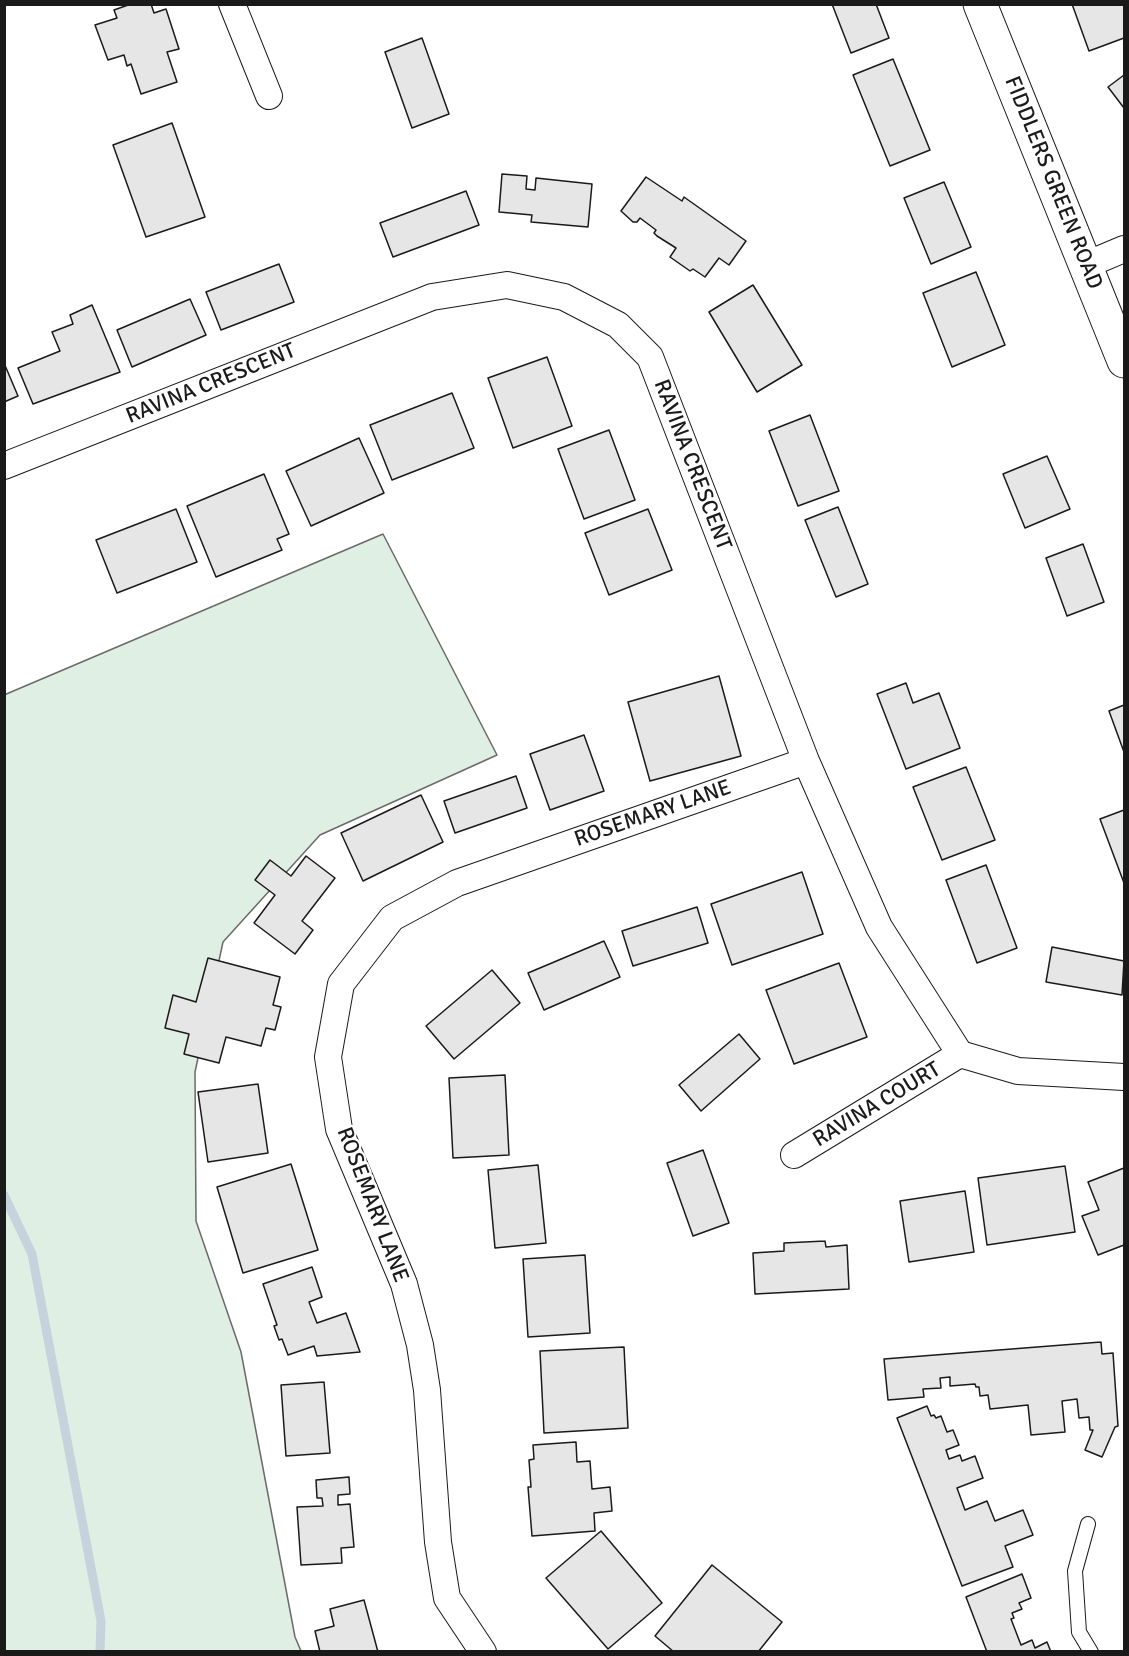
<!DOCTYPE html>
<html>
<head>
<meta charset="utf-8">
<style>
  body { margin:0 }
  #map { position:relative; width:1129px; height:1656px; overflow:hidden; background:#fff; font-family:Signika,sans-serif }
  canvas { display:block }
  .frame { position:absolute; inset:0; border:6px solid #1a1a1a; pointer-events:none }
</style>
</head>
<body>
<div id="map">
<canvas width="1129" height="1656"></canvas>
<div class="frame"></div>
</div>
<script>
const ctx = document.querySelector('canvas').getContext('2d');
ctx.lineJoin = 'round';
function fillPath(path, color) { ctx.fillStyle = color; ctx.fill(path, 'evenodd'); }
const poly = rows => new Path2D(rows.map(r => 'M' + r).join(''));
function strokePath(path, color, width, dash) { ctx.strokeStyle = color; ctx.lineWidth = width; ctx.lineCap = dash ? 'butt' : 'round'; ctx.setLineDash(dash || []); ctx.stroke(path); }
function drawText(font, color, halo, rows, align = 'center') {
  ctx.font = font + ' Signika,sans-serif'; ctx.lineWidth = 4.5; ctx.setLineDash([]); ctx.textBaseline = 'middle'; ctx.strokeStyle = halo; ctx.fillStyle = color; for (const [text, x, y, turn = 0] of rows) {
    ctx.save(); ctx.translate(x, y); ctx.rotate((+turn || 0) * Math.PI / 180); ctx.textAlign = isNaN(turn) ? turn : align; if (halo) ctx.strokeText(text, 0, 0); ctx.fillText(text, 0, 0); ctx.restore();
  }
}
const green = poly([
  [383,534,497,755,320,835,223,942,195,1072,196,1221,241,1352,295,1637,301,1651,5,1651,4,695,383,534]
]);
fillPath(green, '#e0efe3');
strokePath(green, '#6a6a6a', 1.5);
strokePath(poly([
  [4,1195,32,1254,101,1621,100,1652]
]), '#c6d2dc', 9);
const building = poly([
  [131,4,151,4,154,13,166,9,179,49,167,52,177,82,141,94,131,64,127,66,124,55,108,60,95,25,117,18,114,10,131,4],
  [832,4,876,4,889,38,851,53,832,4],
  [1072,4,1124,4,1124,38,1089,51,1072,4],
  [422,38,449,114,412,128,385,52,422,38],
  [893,59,930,150,890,166,853,75,893,59],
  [1124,75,1124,108,1108,87,1124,75],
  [172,123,205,217,146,237,113,145,172,123],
  [502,174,527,176,526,189,535,190,536,178,592,184,588,227,531,222,532,215,499,212,502,174],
  [646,177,682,201,684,197,746,241,729,265,719,258,705,277,693,269,690,271,670,257,676,248,657,236,654,233,656,230,640,218,637,222,633,222,621,211,646,177],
  [944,182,971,247,931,264,904,198,944,182],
  [466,191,479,225,393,257,380,223,466,191],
  [279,264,294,302,221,330,206,292,279,264],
  [976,272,1005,345,952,367,923,293,976,272],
  [753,285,802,365,757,392,709,312,753,285],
  [190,299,206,335,132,367,117,330,190,299],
  [92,305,120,372,33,404,18,368,60,351,52,332,73,324,70,315,92,305],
  [547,357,572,426,513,448,488,378,547,357],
  [4,363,18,396,4,402,4,363],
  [452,393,474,448,392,480,370,425,452,393],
  [810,415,839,491,798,506,769,431,810,415],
  [609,430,635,500,584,519,558,449,609,430],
  [359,438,384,493,311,526,286,471,359,438],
  [1047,456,1070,509,1025,528,1003,474,1047,456],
  [264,474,289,534,277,539,282,550,216,577,187,506,264,474],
  [838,507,868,584,836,597,805,520,838,507],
  [176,509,197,562,117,593,96,540,176,509],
  [648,509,672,570,609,595,585,533,648,509],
  [1083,544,1104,602,1067,616,1046,558,1083,544],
  [719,676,741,756,650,781,628,702,719,676],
  [906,683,913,703,939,693,960,748,906,769,877,694,906,683],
  [1124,705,1124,752,1109,711,1124,705],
  [584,735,604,791,550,810,530,754,584,735],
  [966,767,995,840,942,860,913,787,966,767],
  [516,776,527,808,455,833,444,801,516,776],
  [421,795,443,842,363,881,341,833,421,795],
  [1124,810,1124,883,1100,819,1124,810],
  [306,856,335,878,302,921,313,930,295,954,254,923,275,895,255,880,270,860,291,876,306,856],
  [986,865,1017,948,977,963,946,880,986,865],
  [802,872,823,934,732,965,711,904,802,872],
  [697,907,708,943,633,966,622,931,697,907],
  [604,941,620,977,544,1010,528,973,604,941],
  [1052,947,1124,961,1122,995,1046,982,1052,947],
  [208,958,280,977,273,1005,281,1007,275,1030,266,1028,261,1046,226,1037,219,1063,184,1054,189,1034,165,1028,173,995,196,1002,208,958],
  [839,963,867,1037,794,1064,766,990,839,963],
  [492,970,520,1003,454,1059,426,1026,492,970],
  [739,1034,760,1059,701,1111,679,1085,739,1034],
  [505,1075,509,1155,453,1158,449,1078,505,1075],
  [258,1084,268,1153,208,1162,198,1092,258,1084],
  [703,1150,729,1223,693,1236,667,1163,703,1150],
  [291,1164,318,1250,243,1273,217,1187,291,1164],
  [538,1165,546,1243,495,1248,488,1170,538,1165],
  [1065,1166,1075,1232,987,1245,978,1178,1065,1166],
  [1124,1168,1124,1245,1098,1255,1082,1216,1099,1210,1088,1182,1124,1168],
  [965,1191,974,1252,909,1262,900,1201,965,1191],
  [825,1241,826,1247,847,1245,849,1289,755,1294,753,1253,784,1251,784,1243,825,1241],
  [585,1255,590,1333,528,1337,523,1259,585,1255],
  [312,1267,322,1297,309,1302,317,1323,346,1313,360,1352,317,1356,314,1346,288,1355,282,1339,279,1340,274,1326,277,1325,263,1284,312,1267],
  [1101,1342,1102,1354,1113,1353,1118,1426,1115,1427,1102,1457,1085,1450,1093,1430,1090,1430,1089,1417,1079,1418,1077,1399,1062,1401,1065,1432,1031,1435,1028,1405,990,1409,988,1395,980,1396,979,1387,976,1387,975,1384,950,1386,950,1377,940,1378,941,1388,923,1389,924,1397,888,1400,884,1359,1101,1342],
  [624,1347,628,1428,544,1433,540,1351,624,1347],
  [324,1382,330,1453,286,1456,281,1385,324,1382],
  [927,1406,931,1416,934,1415,936,1418,941,1416,947,1432,953,1430,959,1445,946,1450,949,1459,960,1455,962,1461,975,1456,983,1478,957,1488,965,1510,987,1501,995,1521,1023,1510,1033,1535,1005,1546,1013,1567,962,1586,897,1418,927,1406],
  [576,1442,577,1462,590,1461,592,1489,610,1487,612,1511,594,1513,595,1531,532,1536,528,1487,531,1487,529,1460,534,1459,533,1445,576,1442],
  [349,1477,350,1494,338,1495,338,1505,350,1504,354,1547,341,1548,342,1563,301,1565,297,1507,323,1506,322,1498,317,1498,316,1480,349,1477],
  [601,1531,662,1603,608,1649,546,1578,601,1531],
  [712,1565,782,1622,758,1652,674,1652,655,1636,712,1565],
  [1022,1574,1031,1598,1019,1603,1022,1609,1012,1613,1014,1618,1011,1619,1021,1645,1032,1640,1035,1648,1047,1642,1051,1652,987,1652,966,1597,1022,1574],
  [364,1600,378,1652,320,1652,315,1631,334,1626,330,1609,364,1600]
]);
fillPath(building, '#e6e6e6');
strokePath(building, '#1a1a1a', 1.5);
const service = poly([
  [1088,1524,1075,1571,1079,1632,1091,1652]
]);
const minor = poly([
  [232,4,269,96],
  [1086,265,1124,249],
  [4,466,432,297,507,285,564,297,618,325,650,357,806,761,879,927,960,1054,1018,1071,1124,1077],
  [794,1155,960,1054],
  [483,1652,447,1598,438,1542,427,1390,420,1345,404,1284,339,1129,328,1057,341,984,392,918,457,883,806,761]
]);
const secondary = poly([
  [980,4,1124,361]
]);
strokePath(service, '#1a1a1a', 16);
strokePath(minor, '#1a1a1a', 28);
strokePath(secondary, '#1a1a1a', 35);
strokePath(service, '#fff', 14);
strokePath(minor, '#fff', 26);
strokePath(secondary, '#fff', 33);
drawText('22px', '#1a1a1a', '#fff', [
  ["FIDDLERS GREEN ROAD",1053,183,68],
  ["RAVINA CRESCENT",211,384,-22],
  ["RAVINA CRESCENT",692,465,69],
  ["ROSEMARY LANE",653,814,-19],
  ["RAVINA COURT",877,1105,-31],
  ["ROSEMARY LANE",372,1205,69]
]);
</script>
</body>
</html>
